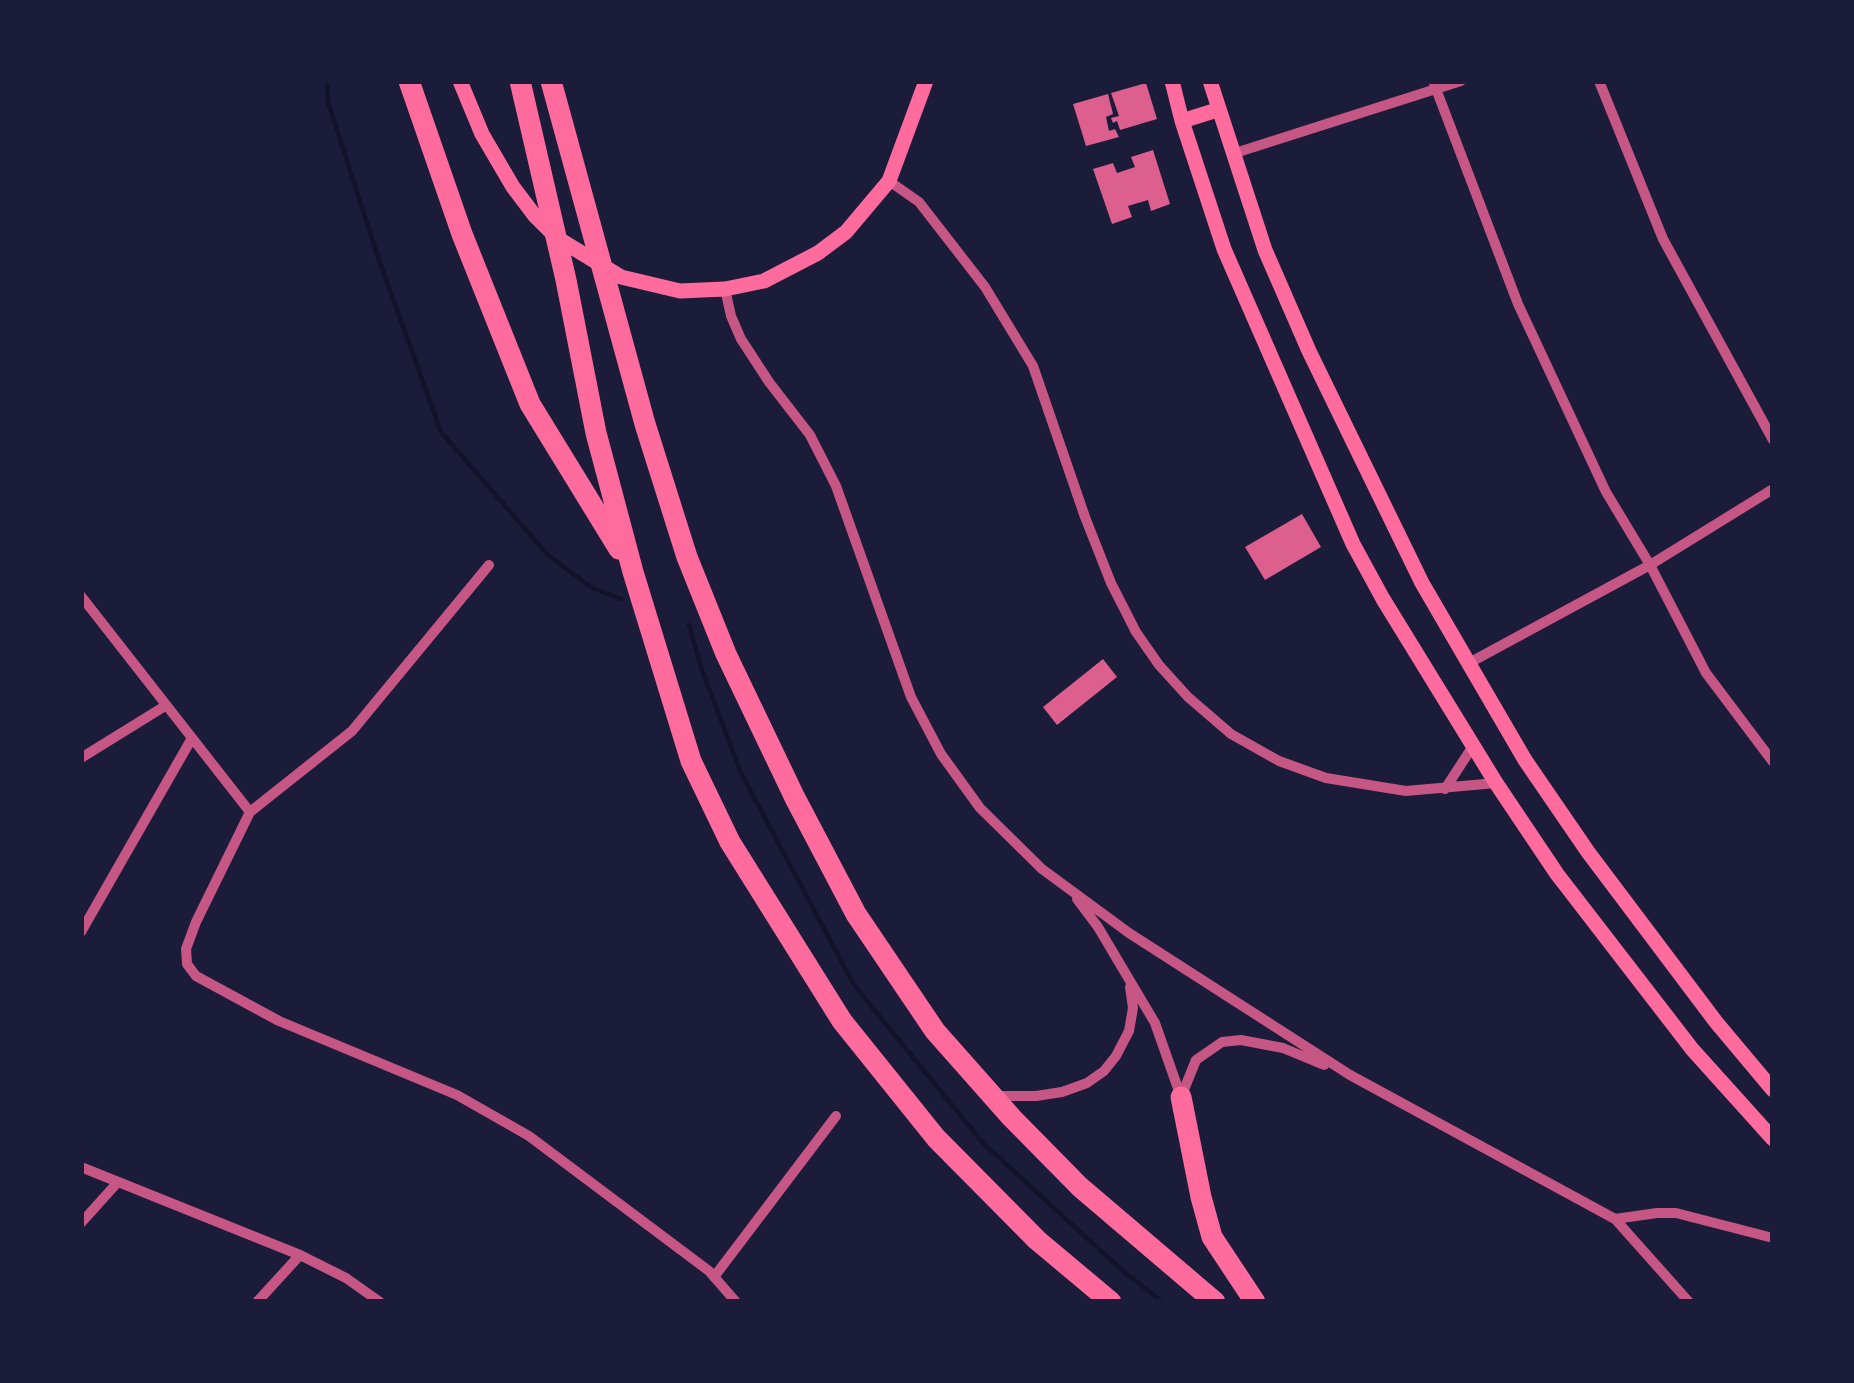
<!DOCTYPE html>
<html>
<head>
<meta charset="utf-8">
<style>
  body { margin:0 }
  #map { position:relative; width:1854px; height:1383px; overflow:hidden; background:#1b1b3a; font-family:"DejaVu Sans",sans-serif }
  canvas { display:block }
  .frame { position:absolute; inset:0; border:84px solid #1b1b3a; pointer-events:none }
</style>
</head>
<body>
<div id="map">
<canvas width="1854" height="1383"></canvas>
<div class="frame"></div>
</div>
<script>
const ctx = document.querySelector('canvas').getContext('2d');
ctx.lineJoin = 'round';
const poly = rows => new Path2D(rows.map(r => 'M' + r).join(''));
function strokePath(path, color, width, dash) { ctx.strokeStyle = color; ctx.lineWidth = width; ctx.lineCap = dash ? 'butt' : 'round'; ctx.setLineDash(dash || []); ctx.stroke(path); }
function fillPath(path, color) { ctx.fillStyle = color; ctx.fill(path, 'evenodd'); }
strokePath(poly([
  [327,81,328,102,378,257,441,432,547,554,592,588,621,599],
  [689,625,702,670,741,773,854,985,983,1143,1124,1272,1163,1302]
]), '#12122b', 4.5);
fillPath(poly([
  [1146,83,1157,119,1120,130,1117,121,1113,123,1111,118,1119,116,1111,93],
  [1108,94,1113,114,1106,117,1109,131,1115,129,1119,137,1086,146,1073,104],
  [1153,150,1170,204,1151,211,1148,200,1128,206,1132,217,1112,224,1093,169,1113,163,1117,173,1135,167,1131,157],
  [1302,514,1321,547,1265,580,1245,547],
  [1103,659,1117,677,1057,725,1043,707]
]), '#dd5f8e');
strokePath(poly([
  [1433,81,1518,304,1606,492,1650,565,1706,673,1773,762],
  [1599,81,1663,239,1773,440],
  [1232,154,1461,81],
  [889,181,919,202,985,287,1033,366,1085,517,1111,583,1136,632,1159,665,1188,697,1231,734,1279,761,1326,778,1406,791,1496,783],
  [725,289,731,316,741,339,769,382,810,435,836,486,911,697,941,754,980,808,1042,869,1129,933,1350,1075,1615,1219,1657,1213,1676,1213,1773,1238],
  [489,565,352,731,250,812,196,922,186,949,187,964,196,976,279,1021,457,1095,529,1136,709,1271,736,1302],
  [81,596,250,812],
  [1469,663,1650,565,1773,489],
  [81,758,165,706],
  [1445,789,1473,746],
  [1077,899,1098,927,1155,1023,1181,1097],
  [81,932,192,738],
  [993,1096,1036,1096,1062,1092,1087,1083,1104,1071,1116,1056,1129,1031,1133,1008,1130,987],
  [1181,1097,1196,1060,1222,1042,1241,1040,1283,1048,1324,1065],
  [81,1167,300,1255,346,1278,380,1302],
  [1615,1219,1689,1302],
  [81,1223,117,1183],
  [714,1277,836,1116],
  [257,1302,300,1255]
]), '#c65784', 10);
strokePath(poly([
  [460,81,482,134,513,187,535,216,557,238,621,277,680,291,725,289,764,281,818,253,846,232,889,181,926,81],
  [1172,81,1182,121,1224,249,1353,544,1383,599,1496,783,1557,874,1692,1049,1773,1139],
  [1210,81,1265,250,1309,351,1422,583,1525,760,1588,852,1716,1022,1773,1090],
  [1182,121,1217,110]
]), '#ff6b9d', 15);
strokePath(poly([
  [409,81,462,234,530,404,619,549],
  [520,81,566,280,596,433,633,572,691,761,730,842,842,1021,936,1138,1037,1240,1111,1302],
  [551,81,645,424,687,557,726,654,795,798,856,914,935,1031,1012,1118,1080,1187,1215,1302],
  [1181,1097,1201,1197,1212,1237,1255,1302]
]), '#ff6b9d', 21);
</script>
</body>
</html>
